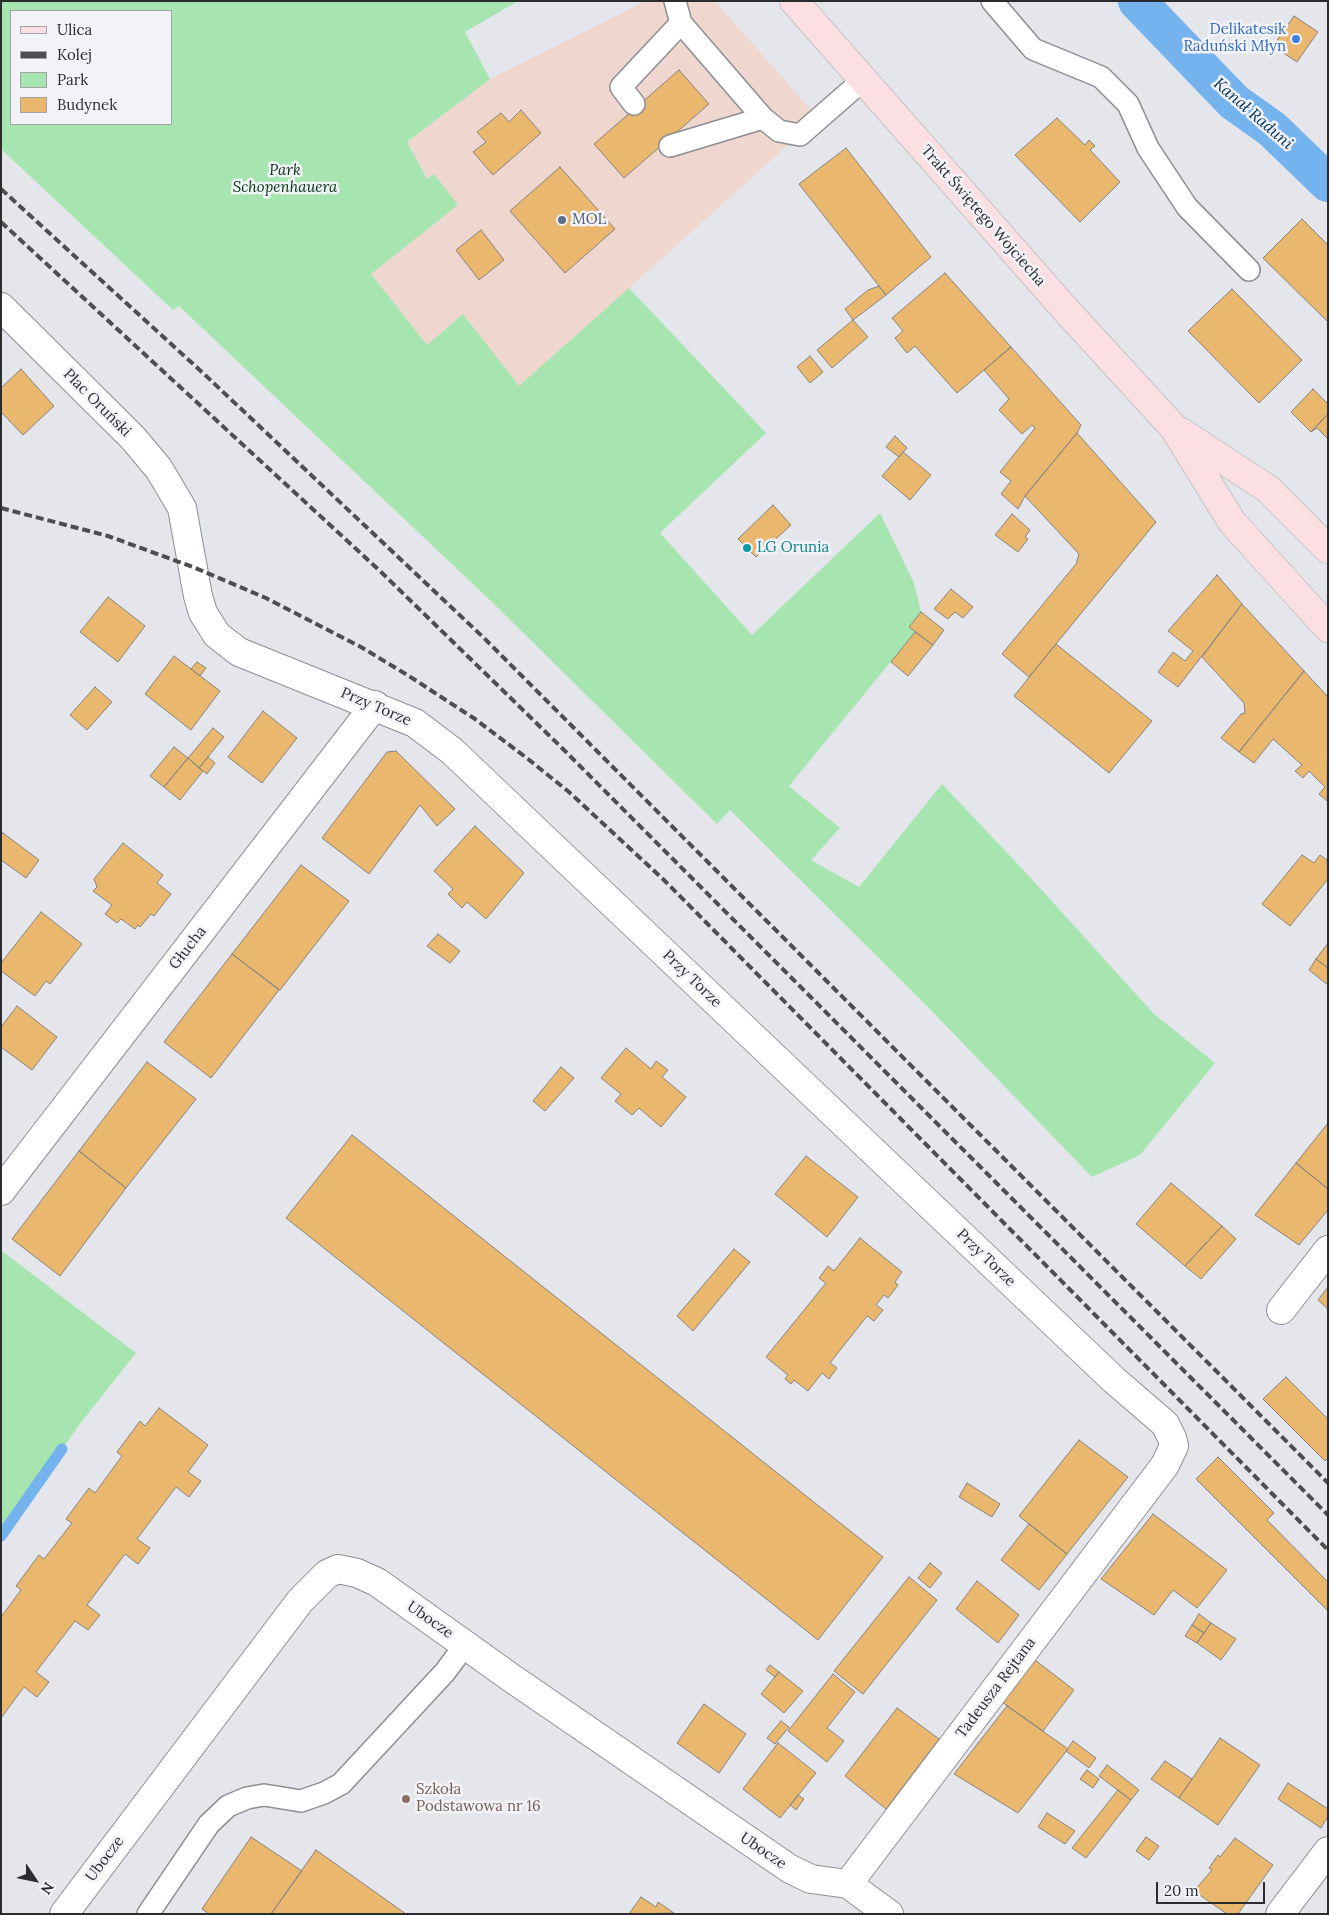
<!DOCTYPE html>
<html>
<head>
<meta charset="utf-8">
<style>
  body { margin:0 }
  #map { position:relative; width:1329px; height:1915px; overflow:hidden; background:#e5e6eb; font-family:Lora,serif }
  canvas { display:block }
  .frame { position:absolute; inset:0; border:2px solid #2b2c2e; pointer-events:none }
  .legend { position:absolute; left:10px; top:10px; width:162px; height:115px; box-sizing:border-box; background:#f2f3f8; border:1px solid #a2a3a7; margin:0; padding:6px 9px; list-style:none; font-size:15px; color:#2b2c2e }
  .legend li { display:flex; align-items:center; gap:10px; height:25px }
  .legend b { width:25px; border:1px solid #a2a3a7 }
  .north { position:absolute; left:10px; top:1855px; width:50px; height:50px; -webkit-text-stroke:4px #f2f3f8; paint-order:stroke; rotate:124deg; font-size:14px; font-weight:700; line-height:20px; text-align:center; color:#2b2c2e }
  .north::after { content:''; display:block; margin:auto; width:18px; height:22px; background:#2b2c2e; clip-path:polygon(50% 0,100% 100%,50% 72%,0 100%) }
  .scale { position:absolute; left:1156px; top:1882px; width:109px; height:22px; box-sizing:border-box; border:2px solid #2b2c2e; border-top:0; padding-left:6px; font-size:15px; line-height:18px; white-space:nowrap; color:#2b2c2e; -webkit-text-stroke:4px #f2f3f8; paint-order:stroke }
</style>
</head>
<body>
<div id="map">
<canvas width="1329" height="1915"></canvas>
<div class="frame"></div>
<ul class="legend">
<li><b style="height:6px;background:#fbdfe3"></b>Ulica</li>
<li><b style="height:6px;background:#4d4e50"></b>Kolej</li>
<li><b style="height:14px;background:#a6e5af"></b>Park</li>
<li><b style="height:14px;background:#e9b76e"></b>Budynek</li>
</ul>
<div class="north">N</div>
<div class="scale">20 m</div>
</div>
<script>
const ctx = document.querySelector('canvas').getContext('2d');
ctx.lineJoin = 'round';
function fillPath(path, color) { ctx.fillStyle = color; ctx.fill(path, 'evenodd'); }
const poly = rows => new Path2D(rows.map(r => 'M' + r).join(''));
function strokePath(path, color, width, dash) { ctx.strokeStyle = color; ctx.lineWidth = width; ctx.lineCap = dash ? 'butt' : 'round'; ctx.setLineDash(dash || []); ctx.stroke(path); }
function drawText(font, color, halo, rows, align = 'center') {
  ctx.font = font + ' Lora,serif'; ctx.lineWidth = 5; ctx.setLineDash([]); ctx.textBaseline = 'middle'; ctx.strokeStyle = halo; ctx.fillStyle = color; for (const [text, x, y, turn = 0] of rows) {
    ctx.save(); ctx.translate(x, y); ctx.rotate((+turn || 0) * Math.PI / 180); ctx.textAlign = isNaN(turn) ? turn : align; if (halo) ctx.strokeText(text, 0, 0); ctx.fillText(text, 0, 0); ctx.restore();
  }
}
fillPath(poly([
  [646,1,715,1,818,118,519,387,463,314,427,345,371,274,458,205,433,175,428,179,407,142,490,79]
]), '#efd6ce');
fillPath(poly([
  [1,1,518,1,465,32,490,79,407,142,427,179,434,174,458,205,371,274,427,345,463,314,519,386,629,288,766,433,660,533,752,635,880,513,914,583,921,612,909,627,915,632,789,786,840,828,811,860,859,887,942,784,1029,876,1154,1014,1215,1063,1140,1155,1092,1177,925,1004,730,810,717,824,492,602,179,306,173,310,1,149],
  [11,11,171,11,171,124,11,124],
  [2,1251,136,1353,79,1425,1,1537]
]), '#a6e5af');
strokePath(poly([
  [1,1536,62,1449]
]), '#75b3ee', 11);
strokePath(poly([
  [1137,1,1234,102,1272,129,1328,183]
]), '#75b3ee', 38);
const building = poly([
  [1294,16,1318,32,1297,62,1273,46,1294,16],
  [679,70,709,104,624,178,594,144,679,70],
  [521,110,541,133,493,175,473,152,486,142,477,132,501,113,509,122,521,110],
  [1057,118,1085,145,1089,140,1095,146,1090,150,1120,182,1080,222,1015,155,1057,118],
  [846,148,931,257,886,295,799,184,846,148],
  [560,167,615,229,565,273,510,211,560,167],
  [1302,219,1328,245,1328,322,1263,258,1302,219],
  [481,230,504,260,479,280,456,250,481,230],
  [945,273,1011,347,957,393,915,346,907,353,895,338,903,331,892,318,945,273],
  [879,286,886,295,853,320,845,309,868,290,879,286],
  [1232,289,1302,360,1259,403,1188,331,1232,289],
  [853,320,868,337,832,368,817,350,853,320],
  [1011,347,1081,425,1077,433,1025,496,1018,509,1001,494,1011,481,1000,472,1035,428,1032,425,1022,434,999,410,1009,399,984,370,1011,347],
  [810,356,823,372,810,383,797,367,810,356],
  [21,369,54,406,23,435,1,412,1,388,21,369],
  [1313,389,1328,404,1328,414,1311,432,1291,412,1313,389],
  [1328,414,1328,439,1317,428,1311,432,1328,414],
  [1077,433,1156,522,1029,677,1002,654,1076,564,1079,554,1025,496,1077,433],
  [895,436,907,448,899,457,886,447,895,436],
  [903,452,931,475,910,500,882,476,903,452],
  [773,505,791,525,756,557,738,539,773,505],
  [1012,514,1030,530,1025,537,1028,539,1018,552,995,535,1012,514],
  [1217,575,1242,604,1178,687,1158,672,1173,652,1185,661,1193,651,1168,631,1217,575],
  [951,589,973,607,963,618,955,612,948,619,934,609,951,589],
  [108,597,145,626,118,662,80,632,108,597],
  [1242,604,1304,671,1239,752,1221,738,1241,714,1245,713,1244,703,1202,657,1242,604],
  [921,612,944,630,933,645,909,627,921,612],
  [915,632,933,645,908,676,891,662,915,632],
  [1056,644,1152,721,1109,773,1014,696,1056,644],
  [174,656,220,691,191,730,145,694,174,656],
  [197,662,206,668,200,676,191,669,197,662],
  [1304,671,1328,697,1327,801,1319,794,1325,787,1309,771,1303,778,1295,771,1302,765,1273,739,1254,763,1239,752,1304,671],
  [95,687,112,702,87,730,70,715,95,687],
  [263,711,297,738,262,783,228,757,263,711],
  [213,728,224,737,199,768,188,758,213,728],
  [174,747,188,758,164,787,150,776,174,747],
  [396,751,455,809,437,826,420,805,369,874,322,838,387,752,396,751],
  [208,757,215,763,207,774,199,768,208,757],
  [188,758,203,771,180,800,164,787,188,758],
  [475,826,524,873,486,919,467,902,462,908,448,894,453,889,434,871,475,826],
  [3,833,39,860,26,878,1,860,1,835,3,833],
  [123,843,163,875,157,883,171,894,154,916,151,914,140,927,138,925,135,929,121,919,117,923,105,914,112,905,93,891,97,887,94,879,123,843],
  [1302,855,1314,863,1320,855,1327,860,1328,879,1290,926,1262,904,1302,855],
  [301,865,349,901,280,990,232,954,301,865],
  [41,912,82,944,50,984,46,981,35,996,1,971,1,963,41,912],
  [438,934,460,951,450,963,427,946,438,934],
  [1328,943,1328,968,1316,959,1328,943],
  [232,954,279,990,211,1078,164,1042,232,954],
  [1316,959,1328,968,1328,985,1309,970,1316,959],
  [17,1006,57,1037,32,1070,1,1047,1,1027,17,1006],
  [626,1048,651,1069,656,1061,668,1070,662,1077,686,1097,661,1127,639,1108,632,1115,615,1101,621,1094,601,1078,626,1048],
  [147,1062,196,1099,126,1188,79,1151,147,1062],
  [561,1067,574,1078,545,1111,533,1101,561,1067],
  [1328,1123,1328,1189,1296,1163,1328,1123],
  [352,1135,883,1557,818,1640,286,1218,352,1135],
  [79,1151,126,1188,60,1276,12,1239,79,1151],
  [806,1156,858,1197,827,1237,775,1194,806,1156],
  [1296,1163,1328,1189,1328,1210,1299,1245,1255,1215,1296,1163],
  [1171,1183,1222,1226,1185,1266,1136,1224,1171,1183],
  [1222,1226,1236,1239,1201,1279,1185,1266,1222,1226],
  [860,1238,902,1272,895,1282,898,1285,888,1298,884,1295,876,1305,883,1310,874,1321,867,1316,830,1363,837,1368,829,1379,822,1373,808,1391,794,1380,791,1384,785,1379,788,1375,766,1357,826,1283,819,1278,828,1266,834,1271,860,1238],
  [734,1249,750,1262,693,1331,677,1316,734,1249],
  [1328,1287,1328,1309,1318,1300,1328,1287],
  [1286,1377,1328,1419,1328,1458,1325,1461,1263,1399,1286,1377],
  [159,1408,208,1445,188,1472,201,1481,189,1497,176,1487,137,1539,150,1548,138,1564,125,1554,87,1605,100,1615,88,1630,75,1621,36,1672,49,1682,37,1697,24,1687,1,1718,1,1617,21,1590,16,1586,39,1555,44,1559,72,1523,66,1519,89,1488,95,1493,122,1456,117,1452,140,1421,145,1426,159,1408],
  [1079,1440,1128,1477,1067,1554,1019,1516,1079,1440],
  [1218,1457,1274,1513,1267,1520,1328,1582,1328,1611,1196,1479,1218,1457],
  [967,1483,1000,1504,992,1517,959,1497,967,1483],
  [1153,1514,1227,1570,1197,1608,1173,1590,1154,1615,1101,1579,1153,1514],
  [1029,1524,1067,1554,1039,1590,1001,1560,1029,1524],
  [930,1563,942,1573,930,1588,918,1578,930,1563],
  [909,1577,937,1600,863,1694,834,1671,909,1577],
  [977,1581,1019,1615,998,1643,956,1609,977,1581],
  [1199,1614,1211,1623,1204,1633,1192,1625,1199,1614],
  [1211,1623,1236,1639,1221,1660,1197,1643,1211,1623],
  [1192,1625,1204,1633,1197,1643,1185,1636,1192,1625],
  [1035,1660,1074,1690,1043,1731,1002,1702,1035,1660],
  [770,1665,779,1672,775,1677,766,1670,770,1665],
  [779,1672,803,1691,784,1713,761,1694,779,1672],
  [833,1674,855,1692,827,1728,844,1741,827,1762,788,1731,833,1674],
  [704,1704,746,1734,719,1773,677,1743,704,1704],
  [1007,1706,1068,1749,1018,1813,954,1774,1007,1706],
  [897,1708,939,1739,886,1809,845,1776,897,1708],
  [781,1721,789,1727,775,1744,767,1738,781,1721],
  [1220,1738,1260,1765,1218,1825,1179,1798,1220,1738],
  [1073,1741,1096,1758,1089,1768,1066,1751,1073,1741],
  [778,1743,816,1773,780,1818,743,1789,778,1743],
  [1165,1761,1192,1779,1179,1798,1151,1779,1165,1761],
  [1107,1765,1139,1790,1131,1800,1099,1776,1107,1765],
  [1087,1770,1099,1779,1093,1788,1080,1779,1087,1770],
  [1288,1783,1328,1809,1328,1816,1321,1828,1278,1799,1288,1783],
  [1118,1790,1131,1800,1086,1858,1072,1848,1118,1790],
  [798,1795,804,1799,796,1810,790,1805,798,1795],
  [1047,1813,1075,1831,1065,1844,1038,1827,1047,1813],
  [251,1837,302,1871,271,1914,209,1914,202,1909,251,1837],
  [1146,1837,1159,1846,1149,1860,1136,1851,1146,1837],
  [1235,1838,1273,1865,1238,1914,1227,1914,1194,1891,1212,1870,1209,1868,1218,1855,1220,1857,1235,1838],
  [316,1850,406,1914,271,1914,316,1850],
  [641,1897,656,1907,658,1902,674,1913,629,1914,641,1897]
]);
fillPath(building, '#e9b76e');
strokePath(building, '#86837f', 1);
const lane = poly([
  [675,1,681,23,763,118,779,131,800,135,863,80],
  [992,1,1033,49,1101,77,1128,104,1148,148,1187,207,1249,270],
  [634,104,621,87,681,23],
  [670,146,763,118],
  [148,1914,209,1824,228,1806,247,1798,264,1795,301,1801,324,1793,341,1784,445,1672,465,1645]
]);
const street = poly([
  [1,307,133,438,159,469,182,508,198,596,203,613,217,635,239,652,415,723,452,751,1114,1380,1165,1424,1172,1438,1174,1446,1165,1465,848,1884],
  [1,1191,375,705],
  [1281,1310,1328,1250],
  [64,1914,300,1601,327,1574,338,1569,357,1573,377,1582,510,1677,790,1869,811,1879,848,1884,889,1914],
  [1280,1914,1328,1851]
]);
const primary = poly([
  [794,1,1065,309,1174,428,1232,522,1328,628],
  [1181,432,1268,489,1328,549]
]);
strokePath(lane, '#8d8e93', 24);
strokePath(street, '#8d8e93', 30);
strokePath(primary, '#c4c4c4', 30);
strokePath(lane, '#fff', 21);
strokePath(street, '#fff', 28);
strokePath(primary, '#fbdfe3', 28);
strokePath(poly([
  [1,189,203,373,484,638,1328,1483],
  [1,222,380,571,560,746,1328,1515],
  [1,508,108,536,193,567,266,598,361,647,409,676,475,719,528,759,569,792,664,880,1328,1550]
]), '#4d4e50', 4, [8, 4]);
for (const [x, y, r, color] of [
  [1296,39,5,"#3f7fe0"],
  [562,220,5,"#5c6f8a"],
  [747,548,5,"#0f9aa8"],
  [406,1799,5,"#8d6e63"]
]) { const dot = new Path2D(); dot.arc(x, y, r, 0, 2 * Math.PI); ctx.fillStyle = color; ctx.fill(dot); strokePath(dot, '#f2f3f8', 2); }
drawText('15px', '#366cbe', '#f2f3f8', [
  ["Delikatesik",1286,30],
  ["Raduński Młyn",1286,47]
], 'right');
drawText('italic 15px', '#00340f', '#f2f3f8', [
  ["Park",285,171],
  ["Schopenhauera",285,188]
]);
drawText('15px', '#2b2c2e', '#f2f3f8', [
  ["Trakt Świętego Wojciecha",983,216,49],
  ["Plac Oruński",97,403,45],
  ["Przy Torze",376,707,23],
  ["Głucha",188,948,-52],
  ["Przy Torze",692,979,44],
  ["Przy Torze",986,1258,44],
  ["Ubocze",430,1620,35],
  ["Tadeusza Rejtana",996,1688,-53],
  ["Ubocze",763,1851,34],
  ["Ubocze",105,1859,-53]
]);
drawText('15px', '#4e5e75', '#f2f3f8', [
  ["MOL",572,220]
], 'left');
drawText('15px', '#0d838f', '#f2f3f8', [
  ["LG Orunia",757,548]
], 'left');
drawText('15px', '#785e54', '#f2f3f8', [
  ["Szkoła",416,1790],
  ["Podstawowa nr 16",416,1807]
], 'left');
drawText('italic 16px', '#013157', '#f2f3f8', [
  ["Kanał Raduni",1253,114,41]
]);
</script>
</body>
</html>
